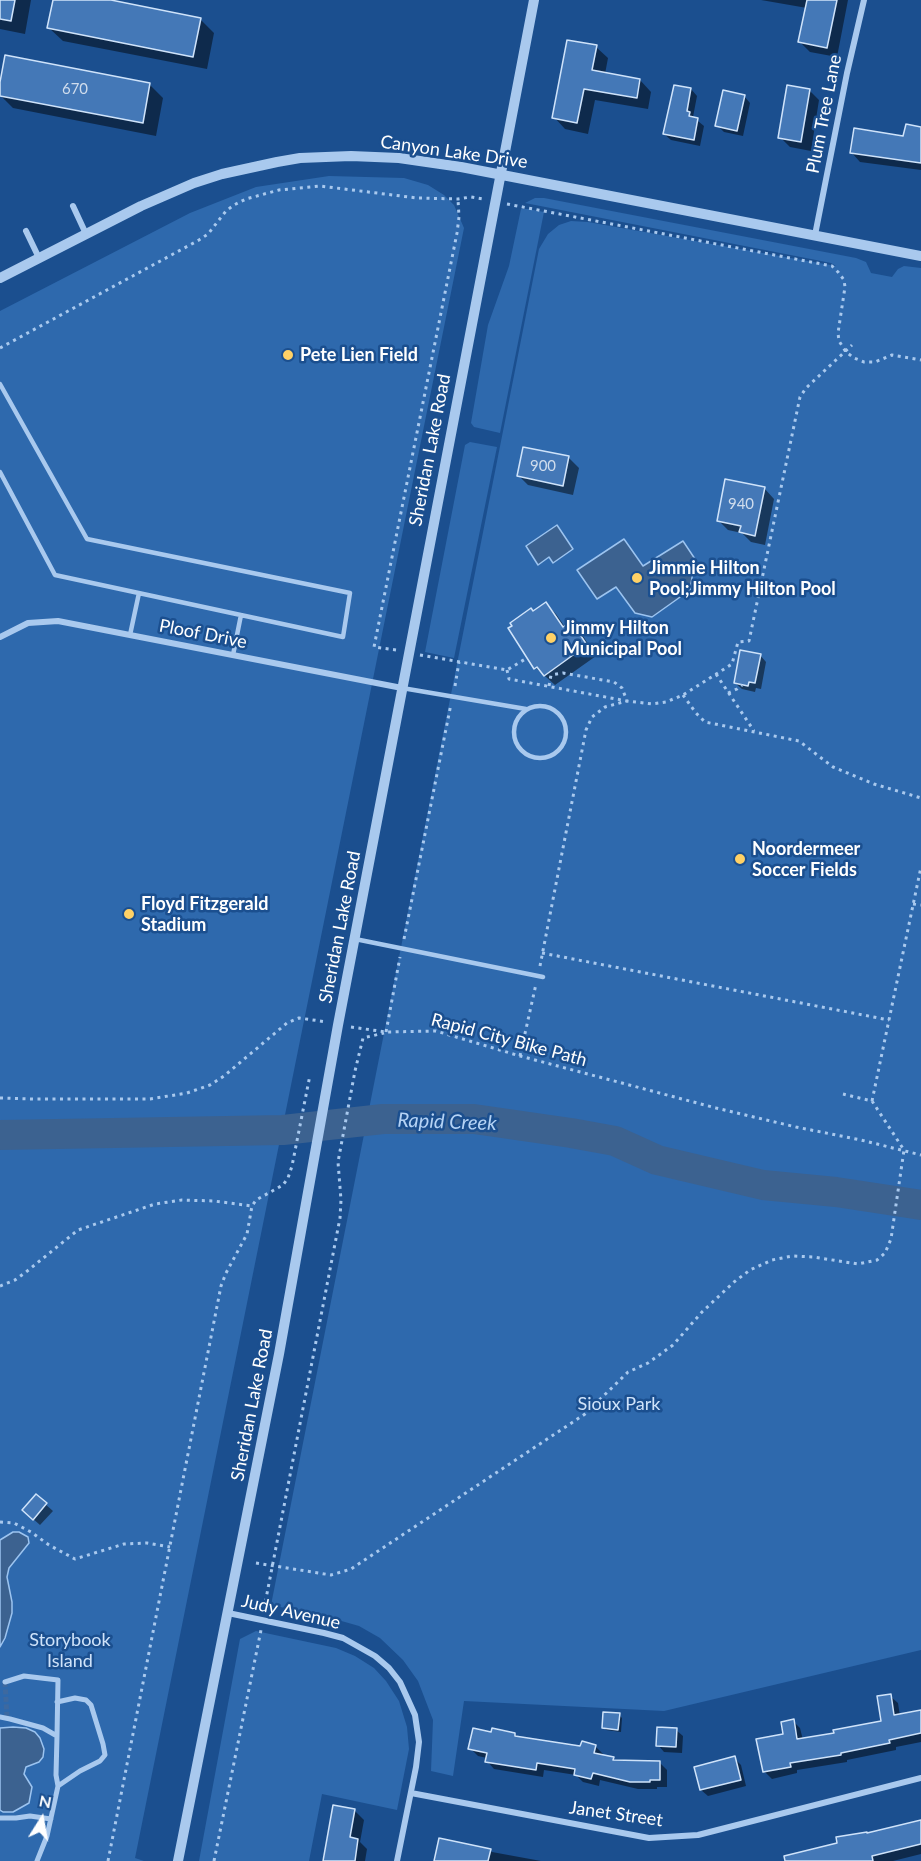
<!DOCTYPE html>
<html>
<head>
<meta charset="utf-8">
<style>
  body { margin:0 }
  #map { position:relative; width:921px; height:1861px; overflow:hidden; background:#1b4f8f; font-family:Lato,sans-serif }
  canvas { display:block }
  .north { position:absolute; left:12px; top:1789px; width:60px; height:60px; -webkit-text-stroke:4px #1b4f8f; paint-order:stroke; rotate:11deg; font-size:16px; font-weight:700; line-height:24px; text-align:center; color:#fff }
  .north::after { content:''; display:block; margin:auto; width:21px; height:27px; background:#fff; clip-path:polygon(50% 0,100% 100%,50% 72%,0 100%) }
</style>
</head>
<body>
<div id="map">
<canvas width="921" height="1861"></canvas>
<div class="north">N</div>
</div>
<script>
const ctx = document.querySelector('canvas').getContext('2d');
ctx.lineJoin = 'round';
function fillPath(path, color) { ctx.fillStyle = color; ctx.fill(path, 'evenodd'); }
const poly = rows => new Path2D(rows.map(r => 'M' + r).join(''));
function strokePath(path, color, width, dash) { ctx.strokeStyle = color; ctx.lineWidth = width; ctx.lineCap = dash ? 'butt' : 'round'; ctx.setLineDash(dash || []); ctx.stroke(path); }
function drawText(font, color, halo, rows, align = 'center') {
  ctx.font = font + ' Lato,sans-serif'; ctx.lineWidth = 5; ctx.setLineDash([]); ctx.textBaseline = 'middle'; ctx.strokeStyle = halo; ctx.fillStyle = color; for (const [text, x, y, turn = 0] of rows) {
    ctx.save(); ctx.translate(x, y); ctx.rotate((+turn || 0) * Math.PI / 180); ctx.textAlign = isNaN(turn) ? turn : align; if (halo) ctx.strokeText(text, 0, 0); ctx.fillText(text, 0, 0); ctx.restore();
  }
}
fillPath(poly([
  [329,176,404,178,428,185,444,195,454,205,464,228,135,1858,144,1861,0,1861,0,311,190,213,256,187],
  [535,198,544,198,856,258,866,262,871,273,892,277,898,269,904,266,921,268,921,1650,664,1711,464,1701,453,1776,431,1771,433,1720,418,1681,403,1660,380,1638,359,1626,331,1618,271,1605,539,249,548,234,559,225,571,221,588,222,836,266,831,263,816,260,525,203],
  [521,209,528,209,544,212,500,433,474,427,471,423,488,325,509,266],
  [470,442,497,447,454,658,425,652,465,445],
  [256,1631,336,1648,355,1656,374,1668,386,1681,399,1701,407,1727,409,1749,397,1810,322,1794,309,1861,199,1861,240,1639]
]), '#2e69ad');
const water = poly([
  [557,525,573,549,553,563,549,557,538,565,526,546,557,525],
  [624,539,643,566,683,541,695,559,690,590,652,617,635,613,616,587,597,599,577,570,624,539],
  [13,1532,19,1532,28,1537,29,1543,9,1568,7,1577,12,1602,12,1613,5,1638,0,1647,0,1540,13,1532],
  [13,1727,26,1728,35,1732,40,1738,44,1749,43,1757,39,1762,26,1767,24,1774,32,1787,29,1803,13,1812,3,1812,0,1810,0,1728,13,1727]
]);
fillPath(water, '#3c6290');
strokePath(water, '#9cc4f0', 1.5);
fillPath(poly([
  [0,0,31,0,25,34,0,29],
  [54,0,103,0,200,19,214,33,207,69,63,41,49,28],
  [761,0,848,0,837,57,810,52,800,42,807,8],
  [596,47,608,58,605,74,640,80,651,92,648,109,595,100,588,134,565,129,554,117],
  [150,85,163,98,156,136,13,108,0,95,0,90],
  [691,89,697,96,693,117,704,126,700,146,671,140,664,134],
  [809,90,819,100,811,151,790,147,780,137],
  [744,96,750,103,743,136,724,132,717,125],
  [921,128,921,170,860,162,852,153,905,138],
  [569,458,579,468,573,495,528,485,518,475],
  [764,488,774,499,765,545,751,542,742,533,728,530,718,520],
  [546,604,556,614,565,627,571,623,581,633,596,656,555,685,536,668,534,613],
  [760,655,766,662,761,689,756,688,755,692,742,689,735,683],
  [36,1496,53,1511,40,1525,31,1517],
  [890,1696,898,1703,900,1716,921,1711,921,1742,896,1747,896,1750,847,1760,847,1762,797,1770,797,1773,772,1779,765,1772,758,1740,785,1735,793,1721,800,1728,803,1740,835,1734,882,1722],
  [619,1715,622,1718,621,1732,606,1730,603,1727],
  [676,1730,683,1736,682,1753,664,1752,658,1745],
  [492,1734,515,1734,519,1738,582,1748,595,1746,603,1754,602,1756,613,1759,616,1762,659,1762,667,1770,667,1787,657,1787,657,1789,638,1789,600,1780,599,1786,583,1782,576,1775,544,1770,543,1777,494,1769,487,1761,487,1758,478,1756,470,1748],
  [734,1758,741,1765,746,1786,708,1796,701,1790],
  [355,1811,364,1820,360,1842,367,1849,365,1861,322,1861,324,1854,326,1854],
  [921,1821,921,1854,893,1861,789,1861,867,1833],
  [490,1850,492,1852,541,1861,437,1861]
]), '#0007');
strokePath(poly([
  [0,1135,283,1130,383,1119,474,1119,571,1133,615,1141,657,1160,763,1185,836,1192,921,1205]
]), '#3c6290', 30);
const building = poly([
  [0,0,15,0,11,21,0,19,0,0],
  [53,0,111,0,201,18,193,57,47,28,53,0],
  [807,0,837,0,827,48,798,42,807,0],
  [567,40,597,45,592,70,640,79,637,98,584,89,577,123,552,118,567,40],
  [5,55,150,83,143,123,0,96,0,82,5,55],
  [674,85,691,88,687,111,690,112,689,116,698,118,694,140,663,134,674,85],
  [787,85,810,89,801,142,778,138,787,85],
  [723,90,745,95,737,131,715,126,723,90],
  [906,124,921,127,921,163,850,153,854,128,903,136,906,124],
  [523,447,569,456,563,486,517,476,523,447],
  [725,479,765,487,755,536,739,532,741,526,717,521,725,479],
  [546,602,563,627,571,621,587,645,544,676,537,667,534,669,508,628,512,626,510,623,531,608,533,611,546,602],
  [740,650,761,654,755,683,749,682,748,686,734,683,740,650],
  [36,1494,47,1503,33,1520,22,1510,36,1494],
  [891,1694,894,1715,921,1710,921,1733,889,1740,890,1743,841,1753,841,1755,790,1763,791,1767,763,1772,756,1739,783,1734,781,1722,794,1719,797,1739,834,1733,833,1730,881,1721,877,1696,891,1694],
  [603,1712,620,1713,618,1730,602,1728,603,1712],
  [657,1727,677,1728,676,1747,656,1746,657,1727],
  [473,1728,491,1732,492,1728,515,1733,515,1736,580,1746,582,1741,596,1745,594,1753,614,1757,613,1760,660,1761,660,1780,650,1780,650,1782,630,1782,593,1773,591,1779,574,1775,575,1769,537,1763,536,1770,485,1762,487,1753,468,1749,473,1728],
  [735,1756,741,1780,700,1790,694,1767,735,1756],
  [333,1805,355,1809,350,1837,358,1839,355,1861,323,1861,333,1805],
  [921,1820,921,1844,872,1856,873,1861,785,1861,784,1856,837,1843,836,1837,867,1832,867,1833,921,1820],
  [439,1838,491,1849,488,1861,434,1861,439,1838]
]);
fillPath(building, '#4478b7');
strokePath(building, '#cfe3fa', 1.5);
strokePath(poly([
  [5,1682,7,1718]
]), '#3d69a0', 5, [5, 2.5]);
strokePath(poly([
  [507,204,832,266,838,272,844,280,845,287,838,333,839,341,846,352,854,358,864,362,875,362,892,355,921,360],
  [0,348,199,240,208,234,226,211,234,205,246,199,279,190,320,186,417,198,458,199,471,197,483,199],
  [396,650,374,647,457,233,459,217,458,199],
  [420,655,507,670,527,658],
  [507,670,509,679,627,701,622,688,614,682,563,673,551,675],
  [716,674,754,731],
  [455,686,459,662],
  [549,686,551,675,550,672],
  [728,693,737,689,742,685],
  [683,695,696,713,705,722,799,741,833,767,874,784,921,798],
  [913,904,921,905],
  [404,939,451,704],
  [542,953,889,1020],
  [540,966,586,730,592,717,605,707,627,701,652,704,666,702,683,695,732,664,738,642,749,641,800,397,806,388,852,345],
  [351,1027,386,1032,436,1031,520,1056,716,1108,796,1127,861,1140,921,1155],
  [386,1032,400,957],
  [520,1056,536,984],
  [0,1098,34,1099,150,1099,187,1093,210,1085,224,1076,287,1023,299,1018,327,1022],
  [872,1101,921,867],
  [0,1286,15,1280,26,1272,78,1230,155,1204,182,1200,214,1201,252,1206],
  [0,1522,14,1523,31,1532,49,1545,75,1559,124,1544,147,1543,170,1547],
  [256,1563,331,1575,351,1569,585,1414,628,1372,648,1363,673,1345,702,1312,734,1282,750,1270,772,1260,792,1256,813,1257,858,1264,877,1260,885,1253,891,1239,904,1150,872,1101,843,1094],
  [264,1609,340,1218,341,1200,338,1162,355,1071,363,1038,384,1033],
  [108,1861,221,1286,226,1273,247,1234,252,1206,256,1200,283,1185,288,1178,292,1166,310,1075],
  [214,1861,261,1630]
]), '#a9c9ee', 3, [3, 4.5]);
strokePath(poly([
  [0,384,87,539,350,593,343,637,55,575,0,472],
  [130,635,139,593],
  [233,655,241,615],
  [402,688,526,709],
  '514 732a26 26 0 1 1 52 0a26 26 0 1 1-52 0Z',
  [355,939,543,977]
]), '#a9c9ee', 4.5);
strokePath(poly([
  [57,1702,75,1698,86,1700,91,1705,103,1744,105,1755,100,1761,80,1771,58,1786],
  [0,1717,10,1719,43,1728,57,1736,58,1680,24,1676,5,1682],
  [0,1818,16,1818,30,1816,51,1819],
  [37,1861,47,1836,58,1786,56,1775,57,1736]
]), '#a9c9ee', 5);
strokePath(poly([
  [73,206,86,234],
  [26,231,39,258],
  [815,235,847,73,864,0],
  [0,637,28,623,58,621,402,688],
  [228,1613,324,1633,343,1638,375,1656,389,1668,400,1682,415,1715,419,1742,416,1767,397,1861],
  [411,1793,649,1838,698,1835,921,1778]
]), '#a9c9ee', 6);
strokePath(poly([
  [0,278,141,206,194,183,222,174,277,162,300,158,351,156,399,158,461,167,921,256],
  [178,1861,279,1354,338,1025,534,0]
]), '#a9c9ee', 10);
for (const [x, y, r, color] of [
  [288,355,6,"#ffd166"],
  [637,578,6,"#ffd166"],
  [551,638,6,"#ffd166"],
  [740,859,6,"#ffd166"],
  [129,914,6,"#ffd166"]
]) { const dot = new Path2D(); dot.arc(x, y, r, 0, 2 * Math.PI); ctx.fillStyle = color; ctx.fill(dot); strokePath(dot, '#1b4f8f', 2); }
drawText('15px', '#d0dded', null, [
  ["670",75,89],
  ["900",543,466],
  ["940",741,504]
]);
drawText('18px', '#fff', '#1b4f8f', [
  ["Plum Tree Lane",824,114,-79],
  ["Canyon Lake Drive",454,152,8],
  ["Sheridan Lake Road",430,450,-79],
  ["Ploof Drive",203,634,11],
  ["Sheridan Lake Road",340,927,-79],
  ["Rapid City Bike Path",509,1040,15],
  ["Sheridan Lake Road",252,1405,-79],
  ["Judy Avenue",291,1612,13],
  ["Janet Street",616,1814,8]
]);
drawText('bold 18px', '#fff', '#1b4f8f', [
  ["Pete Lien Field",300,355],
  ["Jimmie Hilton",649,568],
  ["Pool;Jimmy Hilton Pool",649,589],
  ["Jimmy Hilton",563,628],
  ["Municipal Pool",563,649],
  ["Noordermeer",752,849],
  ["Soccer Fields",752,870],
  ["Floyd Fitzgerald",141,904],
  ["Stadium",141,925]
], 'left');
drawText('18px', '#cfe3fa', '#1b4f8f', [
  ["Sioux Park",619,1404],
  ["Storybook",70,1640],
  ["Island",70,1661]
]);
drawText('italic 20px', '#b5d3f5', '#1b4f8f', [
  ["Rapid Creek",447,1122,2]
]);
</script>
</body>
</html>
